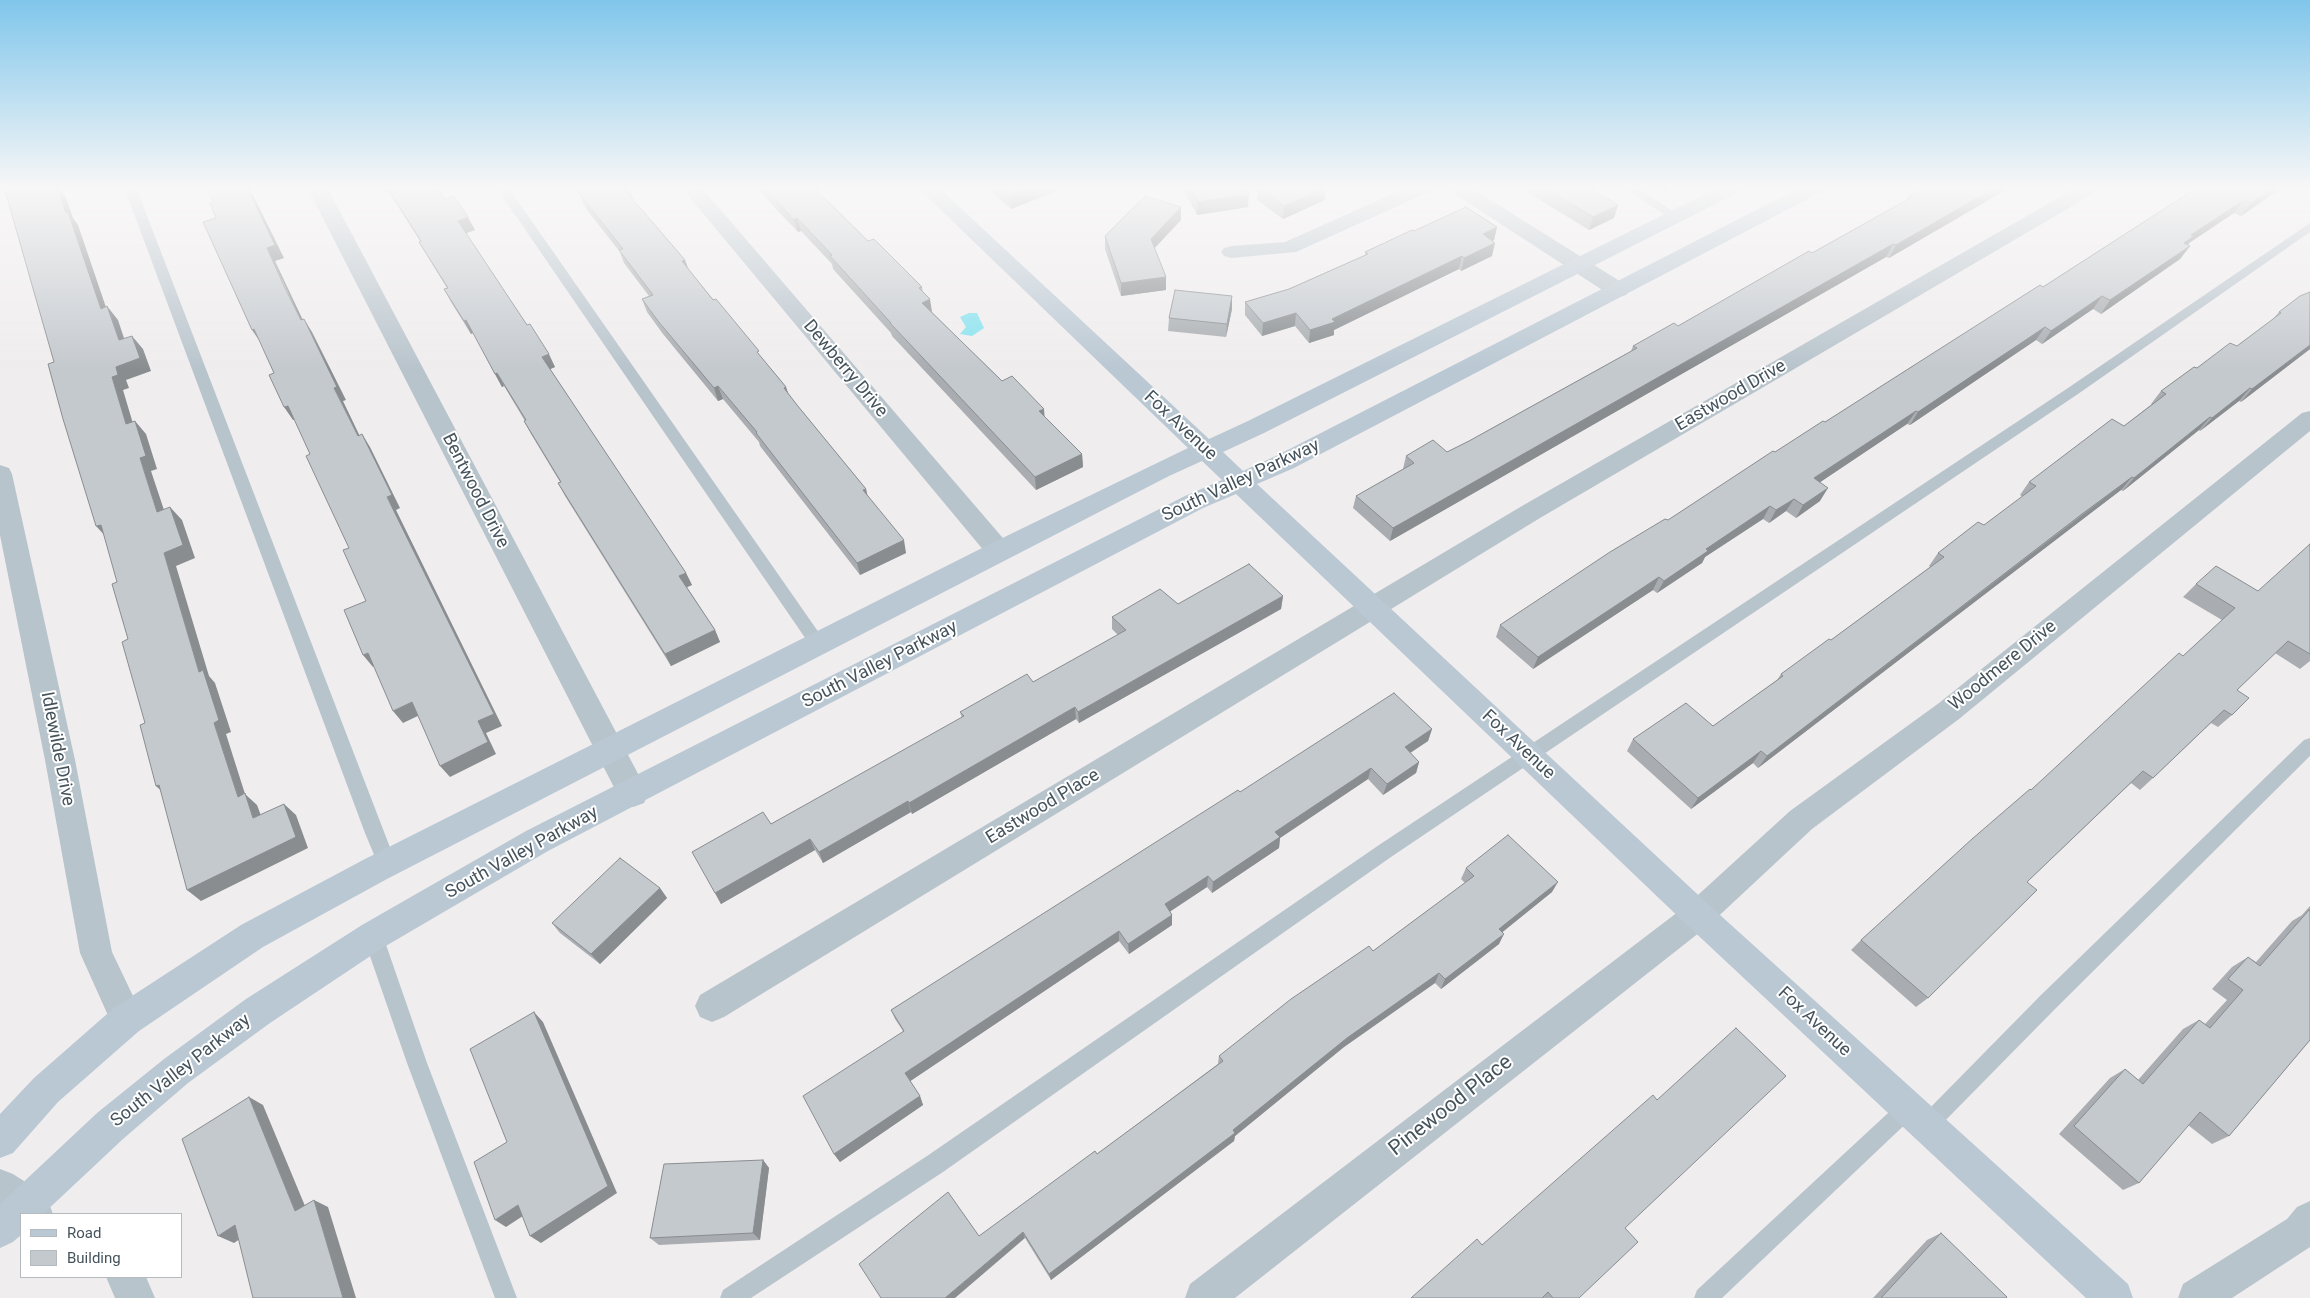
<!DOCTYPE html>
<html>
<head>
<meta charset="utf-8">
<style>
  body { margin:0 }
  #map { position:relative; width:2310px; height:1298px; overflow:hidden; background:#f0edee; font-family:Roboto,sans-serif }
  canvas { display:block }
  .legend { position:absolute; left:20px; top:1213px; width:162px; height:65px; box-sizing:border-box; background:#fff; border:1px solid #b5babe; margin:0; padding:6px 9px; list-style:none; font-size:15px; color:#45535c }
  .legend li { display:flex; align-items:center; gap:10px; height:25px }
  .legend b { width:25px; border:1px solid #b5babe }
</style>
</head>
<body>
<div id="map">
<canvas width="2310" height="1298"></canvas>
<ul class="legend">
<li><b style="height:6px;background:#bac8d3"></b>Road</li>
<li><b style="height:14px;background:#c4c9ce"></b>Building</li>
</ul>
</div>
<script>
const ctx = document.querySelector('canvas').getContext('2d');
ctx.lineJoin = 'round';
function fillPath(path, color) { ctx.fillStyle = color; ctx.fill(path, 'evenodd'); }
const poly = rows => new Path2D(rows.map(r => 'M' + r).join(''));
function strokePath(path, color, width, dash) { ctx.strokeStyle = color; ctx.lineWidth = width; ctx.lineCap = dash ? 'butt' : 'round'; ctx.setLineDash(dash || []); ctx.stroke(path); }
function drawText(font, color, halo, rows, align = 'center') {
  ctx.font = font + ' Roboto,sans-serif'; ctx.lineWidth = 4; ctx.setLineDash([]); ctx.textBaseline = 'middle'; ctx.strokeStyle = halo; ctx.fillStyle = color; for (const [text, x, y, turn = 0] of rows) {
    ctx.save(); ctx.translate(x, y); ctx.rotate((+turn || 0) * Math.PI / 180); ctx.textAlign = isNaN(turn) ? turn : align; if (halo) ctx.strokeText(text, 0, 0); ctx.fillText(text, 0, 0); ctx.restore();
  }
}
fillPath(poly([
  [969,313,977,313,984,328,972,336,960,334,966,327,960,317]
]), '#85e2ef');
fillPath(poly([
  [124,187,136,187,396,863,394,869,387,871,380,869,365,833,124,187],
  [496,187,508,187,824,640,826,644,824,648,818,650,812,648,496,187],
  [1622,187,1636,187,1681,216,1675,220,1671,219,1622,187],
  [2310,223,2310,232,2078,394,1391,857,943,1172,751,1298,720,1298,723,1290,927,1156,1379,845,2068,388,2310,223],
  [2310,738,2310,756,2055,1009,1934,1132,1927,1136,1920,1132,1916,1125,1920,1118,2041,995,2304,740,2310,738],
  [373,927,380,930,383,936,427,1063,517,1298,495,1298,407,1063,363,936,366,930,373,927],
  [1908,1098,1915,1101,1918,1108,1915,1115,1722,1298,1694,1298,1697,1290,1901,1101,1908,1098]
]), '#b8c4cc');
fillPath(poly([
  [307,187,327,187,644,785,648,794,644,803,633,807,622,803,307,187],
  [681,187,701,187,1008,544,1012,551,1008,558,999,561,990,558,681,187],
  [1408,187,1434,187,1431,191,1296,252,1231,258,1224,256,1221,252,1224,248,1231,246,1285,242,1408,187],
  [1447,187,1470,187,1626,285,1629,290,1626,295,1618,297,1610,295,1450,191,1447,187],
  [2077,187,2101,187,2098,191,1540,518,724,1017,712,1022,700,1017,695,1006,700,995,1522,506,2077,187],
  [2310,411,2310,431,1959,719,1812,829,1709,925,1235,1298,1185,1298,1190,1284,1687,905,1790,811,1939,703,2302,413,2310,411],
  [0,465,9,468,12,474,75,760,112,952,144,1019,139,1031,127,1035,115,1031,80,953,45,760,0,535,0,465],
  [0,1169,13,1174,38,1190,48,1201,53,1214,21,1214,21,1226,12,1216,0,1208,0,1169],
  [2310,1201,2310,1247,2232,1298,2178,1298,2183,1284,2287,1219,2297,1207,2310,1201],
  [106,1277,146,1277,155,1298,115,1298,106,1277]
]), '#b8c4cc');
fillPath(poly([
  [917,187,938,187,1209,439,1248,421,1719,187,1744,187,1741,191,1264,433,1223,452,1243,471,1276,456,1801,187,1826,187,1823,191,1294,468,1257,484,1709,905,2128,1284,2133,1298,2086,1298,1687,925,1236,494,1203,508,548,851,384,947,270,1023,188,1083,123,1139,43,1214,21,1214,21,1235,13,1242,0,1248,0,1204,97,1113,164,1059,246,999,362,925,526,831,1185,496,1222,480,1202,461,1169,476,387,879,263,947,139,1031,58,1102,13,1153,0,1158,0,1114,34,1078,115,1007,241,925,365,859,990,544,1188,448,917,187]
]), '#bac8d3');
fillPath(poly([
  [383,187,437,187,445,199,475,230,466,233,555,367,550,369,686,573,692,585,687,587,715,630,720,642,671,666,565,496,558,483,560,482,531,434,524,421,525,421,504,386,502,387,473,333,471,334,451,302,444,289,447,288,426,254,419,242,420,241,388,191,386,192],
  [578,187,628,187,633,199,685,260,688,269,786,387,789,395,797,405,866,489,867,496,906,553,860,575,760,446,759,442,723,399,718,401,663,334,647,312,642,299,649,296,624,263,620,252,587,210,582,201,577,188,579,188],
  [760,187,817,187,815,188,868,241,922,287,923,292,932,312,1002,381,1045,417,1082,454,1083,467,1036,490,892,336,891,333,833,269,832,264,801,231,798,232,775,208,761,192],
  [990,187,1057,187,1057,191,1011,209,990,191],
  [1182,187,1245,187,1248,207,1197,215],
  [1258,187,1325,200,1283,219,1257,200],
  [1529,187,1588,187,1618,205,1614,218,1589,230,1527,192],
  [1658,187,1675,187,1666,192],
  [1924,187,2011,187,1889,258,1886,257,1390,541,1353,508,1356,496,1403,469,1406,456,1447,452,1469,441,1631,351,1633,346,1678,326,1812,253,1906,200,1909,195],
  [2198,187,2283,187,2241,216,2234,213,2189,243,2188,245,2190,246,2180,259,2101,314,2093,309,2042,344,2036,340,1910,425,1907,424,1820,482,1820,501,1796,518,1786,511,1769,523,1763,519,1705,557,1702,563,1657,593,1653,590,1533,669,1496,637,1500,625,1668,520,1775,452,1825,422,2043,287],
  [1181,220,1154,248,1166,290,1121,296,1105,249,1105,236],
  [1497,227,1494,240,1492,241,1492,256,1461,271,1459,269,1334,330,1334,335,1309,343,1295,326,1262,336,1245,315,1245,302,1289,289,1365,255,1365,252,1414,231],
  [1232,296,1232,309,1226,337,1168,331,1169,318],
  [2300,296,2310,349,2241,402,2239,401,2200,431,2199,430,2123,491,2121,490,2072,527,1758,768,1753,763,1691,809,1627,751,1633,739,1713,726,1777,680,1781,674,1831,640,1930,567,1929,566,1938,553,1984,525,2023,497,2020,495,2029,482,2124,426,2152,404,2151,404,2161,391,2197,368,2237,346,2272,320,2279,312],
  [2196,584,2310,622,2310,661,2300,669,2275,653,2237,690,2232,715,2218,727,2211,723,2153,778,2140,790,2131,783,2027,882,1928,998,1916,1007,1851,950,1861,940,2183,656,2222,620,2183,597],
  [1283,596,1281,609,1079,723,1076,719,912,814,911,812,823,863,815,850,721,904,715,893,771,824,962,718,960,712,1033,682,1118,635,1112,629,1112,617,1178,604],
  [1432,729,1428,741,1410,753,1419,762,1416,773,1383,795,1368,779,1280,838,1279,848,1212,893,1207,887,1170,911,1172,915,1172,925,1129,954,1119,941,910,1081,920,1096,923,1105,840,1162,834,1154,903,1031,895,1019,891,1010,1240,792],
  [1466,868,1552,892,1502,932,1499,944,1441,989,1435,983,1344,1047,1235,1136,1234,1141,1051,1280,1025,1238,979,1236,1097,1154,1218,1064,1219,1056,1373,951,1465,883,1461,879],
  [660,888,667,898,600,964,560,933,552,923],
  [2310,906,2310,1040,2229,1136,2212,1144,2188,1125,2139,1183,2123,1190,2059,1134,2110,1078,2125,1069,2138,1080,2183,1029,2199,1020,2205,1024,2227,1000,2212,989,2232,967,2248,957,2256,962,2292,921,2302,915],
  [763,1160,769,1168,760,1240,659,1245,650,1238],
  [1625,1228,1579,1298,1411,1298,1482,1245],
  [1941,1233,2006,1298,1873,1298,1927,1240]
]), '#a9adb1');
fillPath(poly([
  [53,187,59,187,66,198,73,218,78,225,111,322,101,309,66,213],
  [247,187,249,187,284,258,275,261,309,333,301,320,267,248],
  [383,187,386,187,388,191,386,192],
  [626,187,628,187,633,199,623,188],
  [1034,187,1057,187,1057,191,1011,209,1010,196],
  [1667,187,1675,187,1666,192],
  [1996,187,2011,187,1889,258,1896,245],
  [2275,187,2283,187,2241,216,2251,203],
  [1326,188,1325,200,1283,219,1284,206],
  [1249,194,1248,207,1197,215,1198,202],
  [2244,200,2234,213,2189,243,2184,249,2184,243,2191,235],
  [1618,205,1614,218,1589,230,1593,217],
  [1181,207,1181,220,1151,252,1151,239],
  [468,217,475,230,464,234,458,221],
  [797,218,801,231,798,232,794,220],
  [1497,227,1494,240,1480,247,1483,234],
  [1495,243,1492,256,1461,271,1464,258],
  [1893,244,1886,257,1390,541,1393,528],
  [2190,246,2180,259,2101,314,2110,300],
  [1462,256,1459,269,1334,330,1334,335,1309,343,1310,330],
  [685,260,690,273,682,261],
  [1166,277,1166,290,1121,296,1121,283],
  [1232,296,1232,309,1226,337,1227,324],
  [2102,296,2093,309,2042,344,2051,331],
  [930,299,932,312,922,303],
  [107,306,118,320,129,353,119,340],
  [1296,313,1295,326,1262,336,1263,323],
  [304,319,312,332,346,400,343,401,366,449,358,436,334,388],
  [466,320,473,333,471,334,464,321],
  [2045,327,2036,340,1910,425,1918,412],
  [254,329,261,343,252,330],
  [132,336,143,349,151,371,126,380,129,388,123,390,137,437,126,424,112,377,116,367],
  [2310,345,2310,349,2241,402,2252,389],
  [549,354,555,367,548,370,542,357],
  [497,373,504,386,502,387,495,374],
  [718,386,723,399,718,401,714,388],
  [786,387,790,400,784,388],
  [2250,388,2239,401,2200,431,2212,418],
  [288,406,297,419,293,420,284,407],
  [1044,409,1045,422,1039,411],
  [1916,411,1907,424,1807,491,1814,478],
  [2210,417,2199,430,2123,491,2134,478],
  [135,421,146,434,157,469,151,471,169,525,157,512,140,458],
  [362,434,370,447,400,508,396,510,502,726,486,733,496,754,450,777,440,766,478,721],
  [1082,454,1083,467,1036,490,1035,477],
  [2132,477,2121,490,1758,768,1767,756],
  [1828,488,1820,501,1796,518,1803,505],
  [866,489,869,502,863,490],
  [1794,499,1786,511,1769,523,1776,510],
  [1770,506,1763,519,1705,557,1702,563,1657,593,1664,581,1706,549],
  [170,507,182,520,195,558,176,566,209,676,215,683,231,732,226,734,245,794,257,805,266,829,253,818,238,797,214,723,164,553],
  [101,525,108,539,96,526],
  [904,540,906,553,860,575,857,563],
  [686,573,692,585,685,588,679,576],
  [1659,577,1653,590,1533,669,1538,657],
  [1283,596,1281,609,1079,723,1078,712],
  [715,630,720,642,671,666,665,654],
  [368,653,378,665,373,667,363,655],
  [412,702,422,714,403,723,393,711],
  [1075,707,1076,719,912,814,909,803],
  [1432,729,1428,741,1401,759,1405,747],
  [1761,751,1753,763,1691,809,1698,798],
  [1419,762,1416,773,1383,795,1387,784],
  [1371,768,1368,779,1280,838,1279,848,1212,893,1213,882,1275,832],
  [159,785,169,798,156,786],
  [908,801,911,812,823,863,819,852],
  [284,804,296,815,308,848,201,901,187,890],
  [810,839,815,850,721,904,715,893],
  [1208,876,1207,887,1165,915,1165,904],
  [1558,882,1552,892,1494,939,1499,929],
  [660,888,667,898,600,964,591,954],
  [1172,915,1172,925,1129,954,1128,944],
  [1119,931,1119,941,909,1082,905,1073],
  [1504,934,1499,944,1441,989,1445,979],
  [1439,973,1435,983,1344,1047,1235,1136,1234,1141,1051,1280,1049,1274,1233,1130,1347,1038],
  [534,1012,543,1022,617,1193,541,1243,530,1236],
  [920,1096,923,1105,840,1162,834,1154],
  [249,1097,263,1105,310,1218,295,1211],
  [763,1160,769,1168,760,1240,753,1233],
  [314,1200,328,1207,356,1298,343,1298],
  [518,1205,529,1212,506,1227,495,1220],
  [235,1225,250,1232,234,1243,218,1236],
  [1023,1232,1025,1238,955,1298,945,1298]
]), '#898d90');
const building = poly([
  [4,187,57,187,66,213,68,212,101,309,107,306,119,340,132,336,140,358,116,367,118,375,112,377,126,424,135,421,146,456,140,458,157,512,170,507,183,545,164,553,199,672,203,670,219,720,214,723,238,797,245,793,253,818,284,804,296,837,187,890,159,785,156,786,140,725,145,723,122,642,128,639,112,584,117,582,101,525,96,526,63,419,48,364,54,362,4,187],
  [206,187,247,187,275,245,267,248,284,286,301,320,304,319,337,387,334,388,358,436,362,434,392,495,387,497,494,714,478,721,488,742,440,766,412,702,393,711,368,653,363,655,344,610,366,601,343,550,349,548,306,456,310,454,288,406,284,407,269,375,274,373,254,329,252,330,203,222,216,218,210,203,213,202,206,187],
  [387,187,437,187,445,199,454,196,468,217,458,221,527,325,530,324,549,354,542,357,686,573,679,576,715,630,665,654,558,483,561,482,524,421,526,420,497,373,495,374,466,320,464,321,444,289,448,288,419,242,421,241,387,187],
  [582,187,626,187,623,188,685,260,682,261,713,300,716,299,759,351,757,352,786,387,784,388,797,405,866,489,863,490,904,540,857,563,756,433,757,432,718,386,714,388,658,321,642,299,653,295,619,250,623,249,582,197,577,188,582,187],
  [764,187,813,187,868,241,874,239,922,287,919,288,930,299,922,303,1002,381,1012,376,1044,409,1039,411,1082,454,1035,477,890,323,891,323,830,256,832,255,797,218,794,220,764,187],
  [999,187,1034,187,1010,196,999,187],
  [1189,187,1245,187,1249,194,1198,202,1189,187],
  [1258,187,1325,187,1326,188,1284,206,1258,187],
  [1543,187,1588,187,1618,205,1593,217,1543,187],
  [1924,187,1996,187,1896,245,1893,244,1393,528,1356,496,1414,463,1406,456,1433,440,1447,452,1469,441,1637,348,1633,346,1674,323,1678,326,1809,251,1812,253,1912,197,1909,195,1924,187],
  [2198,187,2275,187,2251,203,2244,200,2191,235,2194,236,2184,243,2190,246,2110,300,2102,296,2051,331,2045,327,1918,412,1916,411,1814,478,1828,488,1803,505,1794,499,1776,510,1770,506,1706,549,1708,551,1664,581,1659,577,1538,657,1500,625,1610,552,1665,519,1668,520,1773,451,1775,452,1823,421,1825,422,2040,285,2043,287,2198,187],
  [1145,196,1181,207,1151,239,1166,277,1121,283,1105,236,1145,196],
  [1466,207,1497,227,1483,234,1495,243,1464,258,1462,256,1332,319,1335,322,1310,330,1296,313,1263,323,1245,302,1289,289,1368,254,1365,252,1412,230,1414,231,1466,207],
  [1175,290,1232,296,1227,324,1169,318,1175,290],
  [2310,292,2310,345,2252,389,2250,388,2212,418,2210,417,2134,478,2132,477,2082,514,1767,756,1761,751,1698,798,1633,739,1686,703,1713,726,1783,676,1781,674,1829,639,1831,640,1944,557,1938,553,1978,522,1984,525,2036,486,2029,482,2112,419,2124,426,2166,394,2161,391,2194,367,2197,368,2230,343,2237,346,2281,313,2279,312,2300,296,2310,292],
  [2310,544,2310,654,2288,641,2237,690,2249,698,2232,715,2224,710,2153,778,2143,771,2027,882,2037,890,1928,998,1861,940,1972,839,2030,789,2031,790,2179,653,2183,656,2235,608,2196,584,2216,566,2258,591,2310,544],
  [1249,564,1283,596,1078,712,1075,707,909,803,908,801,819,852,810,839,715,893,692,852,763,812,771,824,964,716,960,712,1027,674,1033,682,1126,630,1112,617,1160,589,1178,604,1249,564],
  [1394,693,1432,729,1405,747,1419,762,1387,784,1371,768,1275,832,1280,837,1213,882,1208,876,1165,904,1172,915,1128,944,1119,931,905,1073,920,1096,834,1154,803,1096,904,1031,891,1010,1238,790,1240,792,1394,693],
  [1508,835,1558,882,1499,929,1504,934,1445,979,1439,973,1347,1038,1233,1130,1235,1133,1049,1274,1023,1232,945,1298,881,1298,859,1264,948,1192,979,1236,1095,1151,1097,1154,1223,1061,1219,1056,1291,999,1369,946,1373,951,1474,876,1466,868,1508,835],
  [620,858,660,888,591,954,552,923,620,858],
  [2309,910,2310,911,2310,1040,2229,1136,2200,1112,2139,1183,2074,1126,2125,1069,2143,1084,2199,1020,2210,1028,2243,990,2228,979,2248,957,2260,966,2309,910],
  [534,1012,608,1186,530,1236,518,1205,495,1220,474,1162,507,1142,470,1049,534,1012],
  [1736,1028,1786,1076,1625,1228,1638,1242,1579,1298,1553,1298,1548,1292,1542,1298,1411,1298,1477,1239,1482,1245,1653,1095,1657,1100,1736,1028],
  [249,1097,295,1211,314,1200,343,1298,253,1298,235,1225,218,1236,182,1139,249,1097],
  [763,1160,753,1233,650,1238,664,1164,763,1160],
  [1941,1233,2007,1297,2006,1298,1881,1298,1941,1233]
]);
fillPath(building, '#c4c9ce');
strokePath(building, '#898d90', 1);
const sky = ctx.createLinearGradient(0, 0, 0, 369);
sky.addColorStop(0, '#80c6eb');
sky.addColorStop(0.51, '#f8f7f7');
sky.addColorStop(1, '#f8f7f700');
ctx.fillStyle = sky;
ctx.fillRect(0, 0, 2310, 369);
drawText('18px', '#45535c', '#fff', [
  ["Dewberry Drive",845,369,50],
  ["Eastwood Drive",1731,396,-30],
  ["Fox Avenue",1180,426,43],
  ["South Valley Parkway",1241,481,-25],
  ["Bentwood Drive",475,491,63],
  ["South Valley Parkway",880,665,-27],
  ["Woodmere Drive",2003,666,-39],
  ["Fox Avenue",1518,745,43],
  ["Idlewilde Drive",57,749,79],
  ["Eastwood Place",1043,807,-31],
  ["South Valley Parkway",522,853,-29],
  ["Fox Avenue",1814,1022,43],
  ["South Valley Parkway",181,1071,-38]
]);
drawText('21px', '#45535c', '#fff', [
  ["Pinewood Place",1451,1106,-38]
]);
</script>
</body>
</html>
